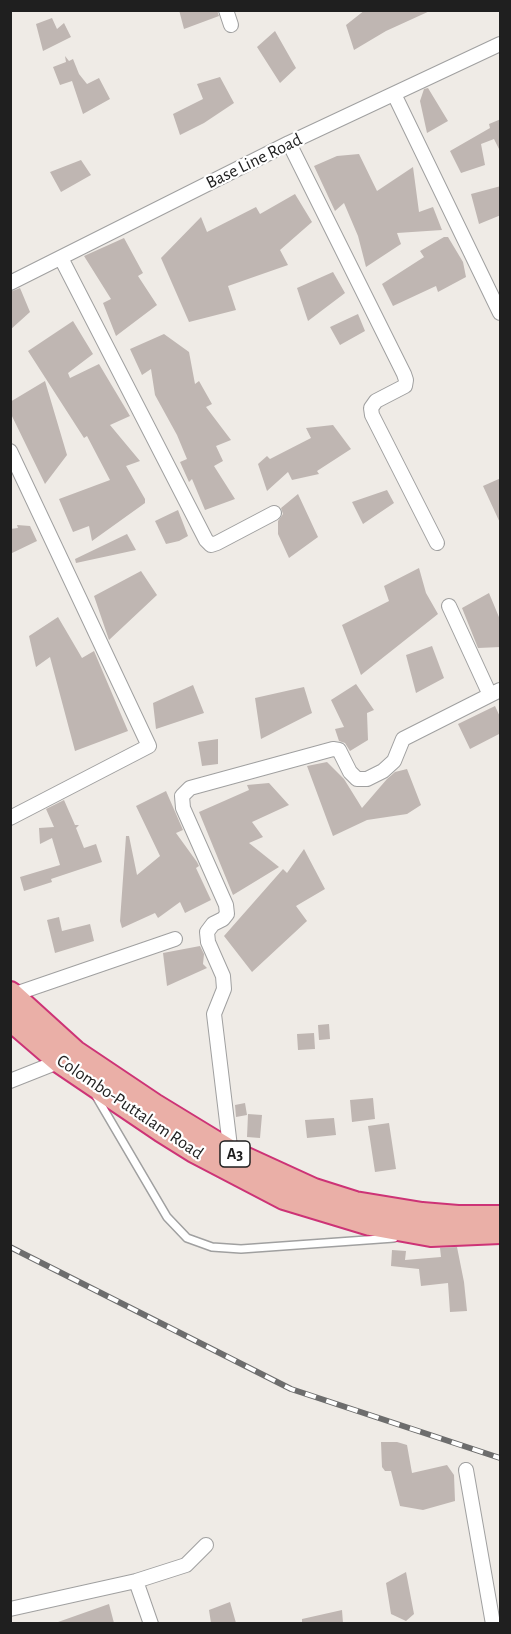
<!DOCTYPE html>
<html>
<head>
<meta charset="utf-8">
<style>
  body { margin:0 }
  #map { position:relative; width:511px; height:1634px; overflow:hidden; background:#efebe6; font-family:"Alegreya Sans",sans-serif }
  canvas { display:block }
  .frame { position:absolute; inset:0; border:12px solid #1f1f1f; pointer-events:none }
</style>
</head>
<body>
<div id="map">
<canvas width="511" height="1634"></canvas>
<div class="frame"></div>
</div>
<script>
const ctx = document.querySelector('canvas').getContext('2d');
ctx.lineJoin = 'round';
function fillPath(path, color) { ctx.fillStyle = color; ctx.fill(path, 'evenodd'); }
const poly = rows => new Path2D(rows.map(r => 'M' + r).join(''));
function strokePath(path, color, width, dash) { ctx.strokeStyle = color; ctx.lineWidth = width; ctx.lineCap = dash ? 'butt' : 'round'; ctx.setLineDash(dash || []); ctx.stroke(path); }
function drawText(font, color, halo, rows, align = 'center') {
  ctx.font = font + ' "Alegreya Sans",sans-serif'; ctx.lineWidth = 4.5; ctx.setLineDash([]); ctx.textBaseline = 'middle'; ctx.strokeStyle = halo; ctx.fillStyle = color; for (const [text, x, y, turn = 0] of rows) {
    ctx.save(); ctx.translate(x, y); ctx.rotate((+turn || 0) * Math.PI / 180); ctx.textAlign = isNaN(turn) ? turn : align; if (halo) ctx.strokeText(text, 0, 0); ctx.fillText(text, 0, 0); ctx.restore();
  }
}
fillPath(poly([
  [179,10,217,10,219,16,184,29],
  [365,10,432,10,386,31,354,50,346,25],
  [52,18,57,29,64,23,71,37,43,51,36,24],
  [275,31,296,68,280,83,257,47],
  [65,56,69,61,73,59,79,74,87,84,99,78,110,99,83,114,72,81,60,85,53,67,66,62],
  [220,77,234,103,204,123,180,135,173,114,203,99,197,84],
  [428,88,448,121,427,133,420,101,424,89],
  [501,119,501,153,494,139,481,144,485,165,461,173,450,151,490,128,489,124],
  [359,154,377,191,413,167,419,212,433,207,442,230,397,233,401,244,366,267,358,236,344,203,335,211,314,166,337,156],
  [81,160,91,175,61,192,50,172],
  [501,186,501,215,479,224,471,194],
  [295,194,312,222,280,250,288,265,228,286,236,310,189,322,161,258,201,217,207,232,256,207,260,214],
  [444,237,448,237,463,262,466,277,438,292,436,286,393,306,382,284,424,257,420,251],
  [124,238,143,273,138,276,157,305,116,336,103,303,111,299,84,256],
  [333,272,345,293,308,321,297,288],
  [20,288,30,312,10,330,10,292],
  [358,314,365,331,340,345,330,327],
  [73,321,93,354,68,373,70,378,99,364,130,416,110,425,140,461,126,466,145,499,145,503,92,541,89,526,73,532,59,499,110,480,87,436,84,438,28,351],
  [164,334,189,352,195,384,199,381,212,404,206,407,231,440,216,446,223,461,214,466,235,499,205,510,192,479,189,482,180,462,187,459,177,435,155,395,151,369,142,375,130,349],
  [45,381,67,455,45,484,10,412,10,402],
  [333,425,351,449,317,471,319,474,292,480,288,472,267,491,258,464,267,456,270,459,311,438,306,428],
  [501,478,501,525,483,486],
  [387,490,394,503,363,524,352,502],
  [298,494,318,537,289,558,278,534,278,521,283,514,281,508],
  [178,510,188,536,179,541,166,544,155,521],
  [17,525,30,526,37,541,10,554,10,529,18,528],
  [127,534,136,550,76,563,75,559],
  [419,568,426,593,438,614,361,675,342,625,389,601,384,586],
  [141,571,157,595,109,640,94,596],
  [489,593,501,622,501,647,478,648,462,608],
  [58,617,82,658,94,651,128,731,75,751,50,657,36,667,29,636],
  [432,646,444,678,416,693,406,655],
  [356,684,374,710,367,713,368,740,350,751,345,743,339,741,335,729,344,727,331,700],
  [193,685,204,713,156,729,153,703],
  [304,687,312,713,261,739,255,698],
  [495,706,501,719,501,733,470,749,458,724],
  [218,739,218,764,202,766,198,742],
  [327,762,344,779,362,808,387,779,395,772,407,769,421,805,407,814,367,820,333,836,307,766],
  [269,783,289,805,252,822,263,837,249,843,279,867,233,895,199,812,249,790,247,785],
  [166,791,183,830,176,833,197,862,199,866,196,868,211,900,185,913,180,902,158,918,155,913,122,928,120,921,126,836,129,836,137,875,160,856,136,806],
  [64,800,75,825,79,825,76,828,84,848,96,844,102,862,51,879,52,882,24,891,20,877,60,865,52,838,40,844,39,828,54,827,46,809],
  [304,849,325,889,296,906,307,921,252,972,224,936,283,869,287,873],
  [59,917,62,931,90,924,94,941,55,953,47,920],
  [200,946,204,954,203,964,207,968,167,986,163,953],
  [329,1024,330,1039,319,1040,318,1025],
  [314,1033,315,1049,298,1050,297,1034],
  [373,1098,375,1119,352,1122,350,1100],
  [245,1103,247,1115,236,1117,235,1105],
  [248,1114,262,1115,260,1138,247,1137],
  [334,1118,336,1135,307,1138,305,1120],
  [389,1123,396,1169,375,1172,368,1126],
  [457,1247,464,1282,467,1311,450,1312,448,1283,421,1286,419,1269,391,1266,392,1250,406,1251,405,1260,441,1257,440,1248],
  [381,1442,397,1442,407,1445,412,1473,447,1465,454,1475,455,1501,423,1510,400,1506,391,1471,385,1471,382,1467],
  [406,1572,414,1614,406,1621,391,1614,386,1583],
  [230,1602,236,1623,211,1623,209,1610],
  [109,1604,114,1623,58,1623,58,1622],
  [342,1610,343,1623,302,1623,302,1619]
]), '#bfb6b2');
const service = poly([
  [96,1096,167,1217,187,1238,212,1247,241,1249,394,1238]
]);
const minor = poly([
  [226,10,231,25],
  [394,94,500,313],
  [289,143,404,374,406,380,405,386,376,401,371,408,372,415,437,543],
  [61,258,206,540,211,545,217,543,274,513],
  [10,283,289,143,500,44],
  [10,451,149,746,10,818],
  [449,606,490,695],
  [12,995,175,939],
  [10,1081,63,1060],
  [231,1155,214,1014,224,989,223,976,208,942,207,932,213,924,223,919,227,914,226,905,183,808,182,796,190,788,333,749,339,750,350,772,357,779,367,779,383,771,394,761,403,739,500,690],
  [466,1470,493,1624],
  [136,1581,151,1624],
  [10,1609,136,1581,186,1565,206,1545]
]);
const trunk = poly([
  [10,993,75,1052,154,1105,231,1152,314,1190,355,1203,422,1214,458,1217,500,1217],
  [10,1019,60,1062,162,1131,194,1151,284,1198,370,1224,431,1235,500,1232]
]);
strokePath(service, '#a0a0a0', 10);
strokePath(minor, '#a0a0a0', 16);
strokePath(trunk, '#cd3376', 26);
strokePath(service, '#fff', 7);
strokePath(minor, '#fff', 14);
strokePath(trunk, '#eaafa7', 22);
const rail = poly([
  [10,1247,291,1389,500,1458]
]);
strokePath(rail, '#6d6d6d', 6);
strokePath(rail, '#fff', 4, [11]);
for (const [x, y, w] of [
  [235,1154,30]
]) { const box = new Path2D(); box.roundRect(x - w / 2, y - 13, w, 26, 4.5); ctx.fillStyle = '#fff'; ctx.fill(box); strokePath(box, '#1f1f1f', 1.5); }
drawText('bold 16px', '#1f1f1f', null, [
  ["A3",235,1154]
]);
drawText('18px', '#1f1f1f', '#fff', [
  ["Base Line Road",254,161,-26],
  ["Colombo-Puttalam Road",130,1107,34]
]);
</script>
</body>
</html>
